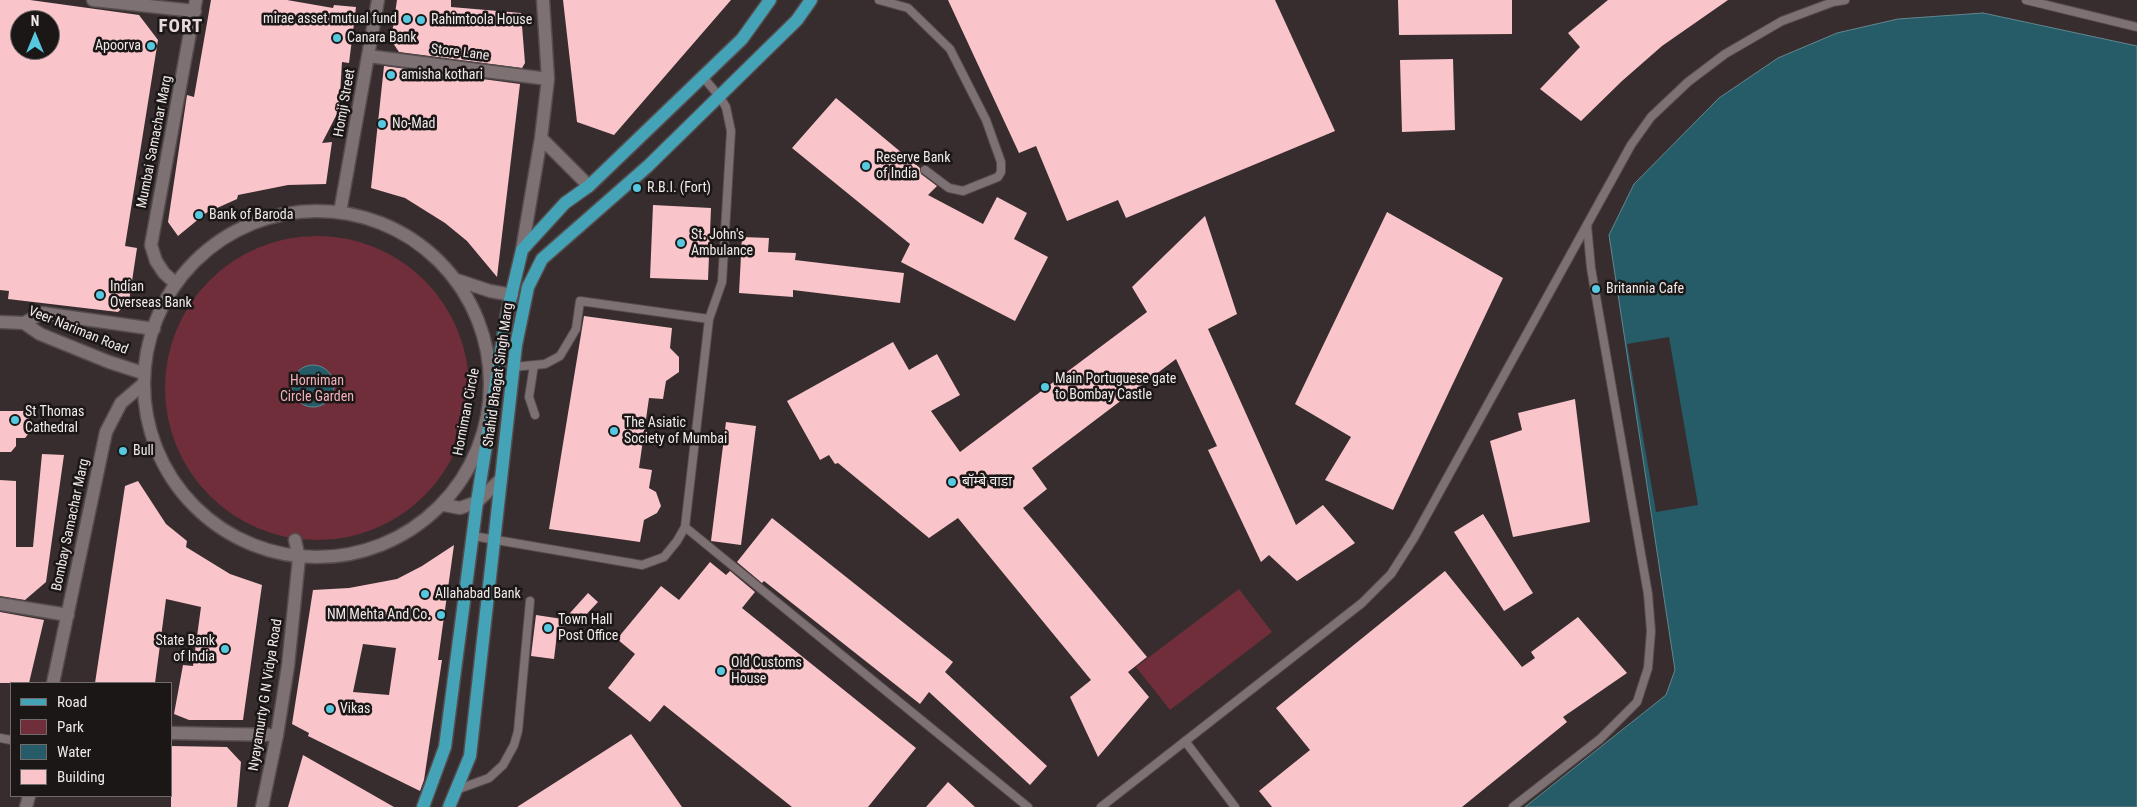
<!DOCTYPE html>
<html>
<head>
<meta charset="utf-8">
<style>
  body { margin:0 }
  #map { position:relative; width:2137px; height:807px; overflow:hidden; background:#382d2e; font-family:"Roboto Condensed",sans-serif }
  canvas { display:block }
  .legend { position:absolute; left:10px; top:682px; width:162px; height:115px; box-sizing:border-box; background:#1c1717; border:1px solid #716b6b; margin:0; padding:6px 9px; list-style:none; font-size:15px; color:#f0e9ea }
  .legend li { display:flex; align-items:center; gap:10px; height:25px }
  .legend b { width:25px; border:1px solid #716b6b }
  .north { position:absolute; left:10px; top:10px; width:50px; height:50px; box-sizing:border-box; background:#1c1717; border:1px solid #716b6b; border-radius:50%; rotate:0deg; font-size:14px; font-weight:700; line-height:20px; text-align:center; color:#f0e9ea }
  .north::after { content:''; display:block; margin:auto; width:18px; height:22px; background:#56c9e1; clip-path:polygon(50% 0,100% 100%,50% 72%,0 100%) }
</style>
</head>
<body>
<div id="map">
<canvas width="2137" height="807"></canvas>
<ul class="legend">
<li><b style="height:6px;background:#44a3b6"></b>Road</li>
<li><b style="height:14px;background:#6f2e3a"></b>Park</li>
<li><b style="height:14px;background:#255c68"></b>Water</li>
<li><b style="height:14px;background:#f9c4ca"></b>Building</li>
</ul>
<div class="north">N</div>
</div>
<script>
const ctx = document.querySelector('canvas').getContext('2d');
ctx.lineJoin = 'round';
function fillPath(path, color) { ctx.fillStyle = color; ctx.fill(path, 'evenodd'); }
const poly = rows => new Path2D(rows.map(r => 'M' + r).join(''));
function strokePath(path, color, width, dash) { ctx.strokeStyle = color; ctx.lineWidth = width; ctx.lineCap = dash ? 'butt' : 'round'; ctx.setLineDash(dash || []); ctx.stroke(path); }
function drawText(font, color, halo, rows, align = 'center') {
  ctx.font = font + ' "Roboto Condensed","Noto Sans Devanagari",sans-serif'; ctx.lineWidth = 5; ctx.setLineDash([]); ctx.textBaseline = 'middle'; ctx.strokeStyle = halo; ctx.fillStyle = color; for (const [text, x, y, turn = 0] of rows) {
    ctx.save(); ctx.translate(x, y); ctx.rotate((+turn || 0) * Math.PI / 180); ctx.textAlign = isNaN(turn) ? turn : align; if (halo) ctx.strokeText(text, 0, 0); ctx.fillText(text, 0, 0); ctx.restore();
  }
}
fillPath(poly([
  '165 388a152 152 0 1 1 304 0a152 152 0 1 1-304 0Z',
  [1239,589,1272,632,1170,710,1136,667]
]), '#6f2e3a');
const water = poly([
  [1983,13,2137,46,2137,807,1525,807,1666,695,1675,670,1609,235,1634,184,1719,98,1778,58,1837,33,1898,19,1983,13],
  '292 386a21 21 0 1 1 42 0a21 21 0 1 1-42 0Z'
]);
fillPath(water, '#255c68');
strokePath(water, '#62868f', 1);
fillPath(poly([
  [1669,337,1698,505,1656,512,1627,344]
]), '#382d2e');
fillPath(poly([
  [0,0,30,0,139,15,158,40,125,246,137,248,129,301,118,312,8,299,9,291,0,290],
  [19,20,50,20,50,50,15,50],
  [211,0,287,0,333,8,334,5,356,7,349,63,342,62,339,110,322,143,332,142,326,184,288,185,238,195,237,199,206,213,178,236,168,222,187,95,194,97],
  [397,0,451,0,451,7,521,13,525,63,522,68,399,52,391,40],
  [563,0,731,0,614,135,577,122],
  [948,0,1275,0,1335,131,1126,218,1118,200,1067,221,1036,146,1019,153],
  [1398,0,1512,0,1512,34,1399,35],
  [1608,0,1728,0,1662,46,1622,81,1581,121,1540,89,1580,47,1568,33],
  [1453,59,1455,130,1402,132,1400,60],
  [384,66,520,84,497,277,467,241,445,223,405,198,371,188],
  [836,98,920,168,921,174,937,186,928,195,983,224,997,197,1027,213,1014,239,1048,257,1015,321,901,262,910,244,792,148],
  [653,205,711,208,708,280,650,278],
  [1387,212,1503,278,1393,510,1325,480,1351,437,1295,404],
  [1205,216,1237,314,1208,329,1296,525,1323,505,1355,543,1297,581,1269,555,1261,562,1208,450,1217,446,1176,359,1032,468,1047,489,1023,508,1147,657,1128,672,1149,697,1098,757,1070,697,1091,680,958,518,929,538,838,463,835,464,829,455,820,460,787,401,893,342,909,370,937,354,960,395,931,411,960,452,1147,312,1132,287],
  [742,237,769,238,768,252,796,253,795,260,904,273,900,303,793,290,793,297,739,293],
  [584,316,672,328,670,348,679,357,679,372,666,381,663,399,649,398,639,468,652,470,649,488,656,492,661,506,657,513,644,520,640,542,549,529],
  [1575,399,1590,522,1513,537,1490,441,1522,430,1518,413],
  [0,411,25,411,32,424,30,432,25,438,16,438,16,446,11,452,0,452],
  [726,422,756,426,741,545,711,541],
  [42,454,64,455,46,582,25,600,0,596,0,480,16,481,16,547,33,547],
  [138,481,166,524,187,541,186,547,230,574,262,585,243,720,189,720,174,714,183,665,193,666,201,607,166,599,155,683,95,683,125,486],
  [1483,514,1533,593,1504,611,1454,532],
  [772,518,953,662,945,672,1047,766,1030,785,929,692,920,704,764,581,762,583,737,562],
  [454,545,438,660,442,660,424,780,420,791,308,736,309,733,292,724,313,590,349,588,397,579,422,566],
  [363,644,396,648,389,695,353,692],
  [710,562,726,575,730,571,755,592,742,608,916,748,868,807,792,807,664,705,650,722,608,688,635,654,617,639,661,586,679,600],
  [1445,571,1522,667,1535,658,1531,652,1578,617,1627,673,1563,717,1567,722,1462,807,1272,807,1259,791,1310,750,1276,708],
  [588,593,598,602,580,621,570,613],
  [0,612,44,620,29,683,0,683],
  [536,615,569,620,557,634,554,659,531,656],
  [631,734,682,807,517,807],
  [171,746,227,747,241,762,237,807,171,807],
  [303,755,394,807,288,807],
  [948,782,975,807,926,807]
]), '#f9c4ca');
const service = poly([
  [879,0,908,8,950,49,986,120,1001,162,1001,172,998,177,963,191,949,188,925,170],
  [2026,0,2137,27],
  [703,77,719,96,726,107,731,131,722,282,709,319],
  [534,365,529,397,535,415],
  [685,527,1028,807],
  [473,536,642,565,664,557,677,541,685,527,709,319,580,301,576,329,560,356,545,364,513,367],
  [0,738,11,740],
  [1185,741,1235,807],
  [456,790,489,778,503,765,514,745,518,731,530,601],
  [1101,807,1362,603,1391,574,1414,538,1631,145,1651,117,1688,82,1725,54,1782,21,1833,2,1845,0],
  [1513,807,1600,739,1637,702,1648,668,1651,631,1648,594,1591,268,1587,225]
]);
const minor = poly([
  [93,0,195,11],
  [368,56,548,79],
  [541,138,589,186],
  [340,212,378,0],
  [522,250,541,138,548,79,543,0],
  [175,283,164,273,156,261,151,245,196,0],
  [295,540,299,558],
  [0,604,68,615],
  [53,683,106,432,121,403,142,385],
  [171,733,277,735],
  [26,807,29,796]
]);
const tertiary = poly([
  '144 384a173 173 0 1 1 346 0a173 173 0 1 1-346 0Z',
  [457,280,490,291,512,295],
  [0,322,24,323,40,334,109,362,143,373],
  [24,323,42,313,154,329],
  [444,505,460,508,477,502,501,479],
  [262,807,277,735,288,666,299,558]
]);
const primary = poly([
  [423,807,445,747,477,502,507,313,522,250,565,203,589,186,742,39,770,0],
  [449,807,470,756,516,345,528,287,542,259,648,166,797,20,811,0]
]);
strokePath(service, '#554c4d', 10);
strokePath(minor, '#554c4d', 15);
strokePath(tertiary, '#554c4d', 15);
strokePath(primary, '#554c4d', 15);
strokePath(service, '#7e7173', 8);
strokePath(minor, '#7e7173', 12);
strokePath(tertiary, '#7e7173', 12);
strokePath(primary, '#44a3b6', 12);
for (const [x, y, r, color] of [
  [407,19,5,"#56c9e1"],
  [421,20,5,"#56c9e1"],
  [337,38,5,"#56c9e1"],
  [151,46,5,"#56c9e1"],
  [391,75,5,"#56c9e1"],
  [382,124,5,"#56c9e1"],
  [866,166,5,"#56c9e1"],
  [637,188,5,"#56c9e1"],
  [199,215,5,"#56c9e1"],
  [681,243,5,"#56c9e1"],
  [1596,289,5,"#56c9e1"],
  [100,295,5,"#56c9e1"],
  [1045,387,5,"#56c9e1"],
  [15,420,5,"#56c9e1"],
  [614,431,5,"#56c9e1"],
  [123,451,5,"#56c9e1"],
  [952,482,5,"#56c9e1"],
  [425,594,5,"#56c9e1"],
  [441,615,5,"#56c9e1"],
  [548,628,5,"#56c9e1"],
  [225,649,5,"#56c9e1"],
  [721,671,5,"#56c9e1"],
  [330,709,5,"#56c9e1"]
]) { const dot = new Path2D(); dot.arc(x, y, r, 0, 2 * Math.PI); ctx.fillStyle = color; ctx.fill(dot); strokePath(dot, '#1c1717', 2); }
drawText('14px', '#f0e9ea', '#1c1717', [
  ["mirae asset mutual fund",397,19,"right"],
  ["Rahimtoola House",431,20],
  ["Canara Bank",347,38],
  ["Apoorva",141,46,"right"],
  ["amisha kothari",401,75],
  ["No-Mad",392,124],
  ["Reserve Bank",876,158],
  ["of India",876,174],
  ["R.B.I. (Fort)",647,188],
  ["Bank of Baroda",209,215],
  ["St. John's",691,235],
  ["Ambulance",691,251],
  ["Indian",110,287],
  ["Overseas Bank",110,303],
  ["Britannia Cafe",1606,289],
  ["Main Portuguese gate",1055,379],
  ["to Bombay Castle",1055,395],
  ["St Thomas",25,412],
  ["Cathedral",25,428],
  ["The Asiatic",624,423],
  ["Society of Mumbai",624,439],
  ["Bull",133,451],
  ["बॉम्बे वाडा",962,482],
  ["Allahabad Bank",435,594],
  ["NM Mehta And Co.",431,615,"right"],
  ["Town Hall",558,620],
  ["Post Office",558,636],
  ["State Bank",215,641,"right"],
  ["of India",215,657,"right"],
  ["Old Customs",731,663],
  ["House",731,679],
  ["Vikas",340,709]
], 'left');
drawText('14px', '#f0e9ea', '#1c1717', [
  ["Store Lane",460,53,7],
  ["Homji Street",345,103,-80],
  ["Mumbai Samachar Marg",155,142,-79],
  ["Veer Nariman Road",78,331,22],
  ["Shahid Bhagat Singh Marg",499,375,-82],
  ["Horniman Circle",467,412,-79],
  ["Bombay Samachar Marg",71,525,-78],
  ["Nyayamurty G N Vidya Road",266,695,-81]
]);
drawText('14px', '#f2b0b8', '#1c1717', [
  ["Horniman",317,381],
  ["Circle Garden",317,397]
]);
ctx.letterSpacing = '1px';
drawText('bold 19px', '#e8dadb', '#1c1717', [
  ["FORT",181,27]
]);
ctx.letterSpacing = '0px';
</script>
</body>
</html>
